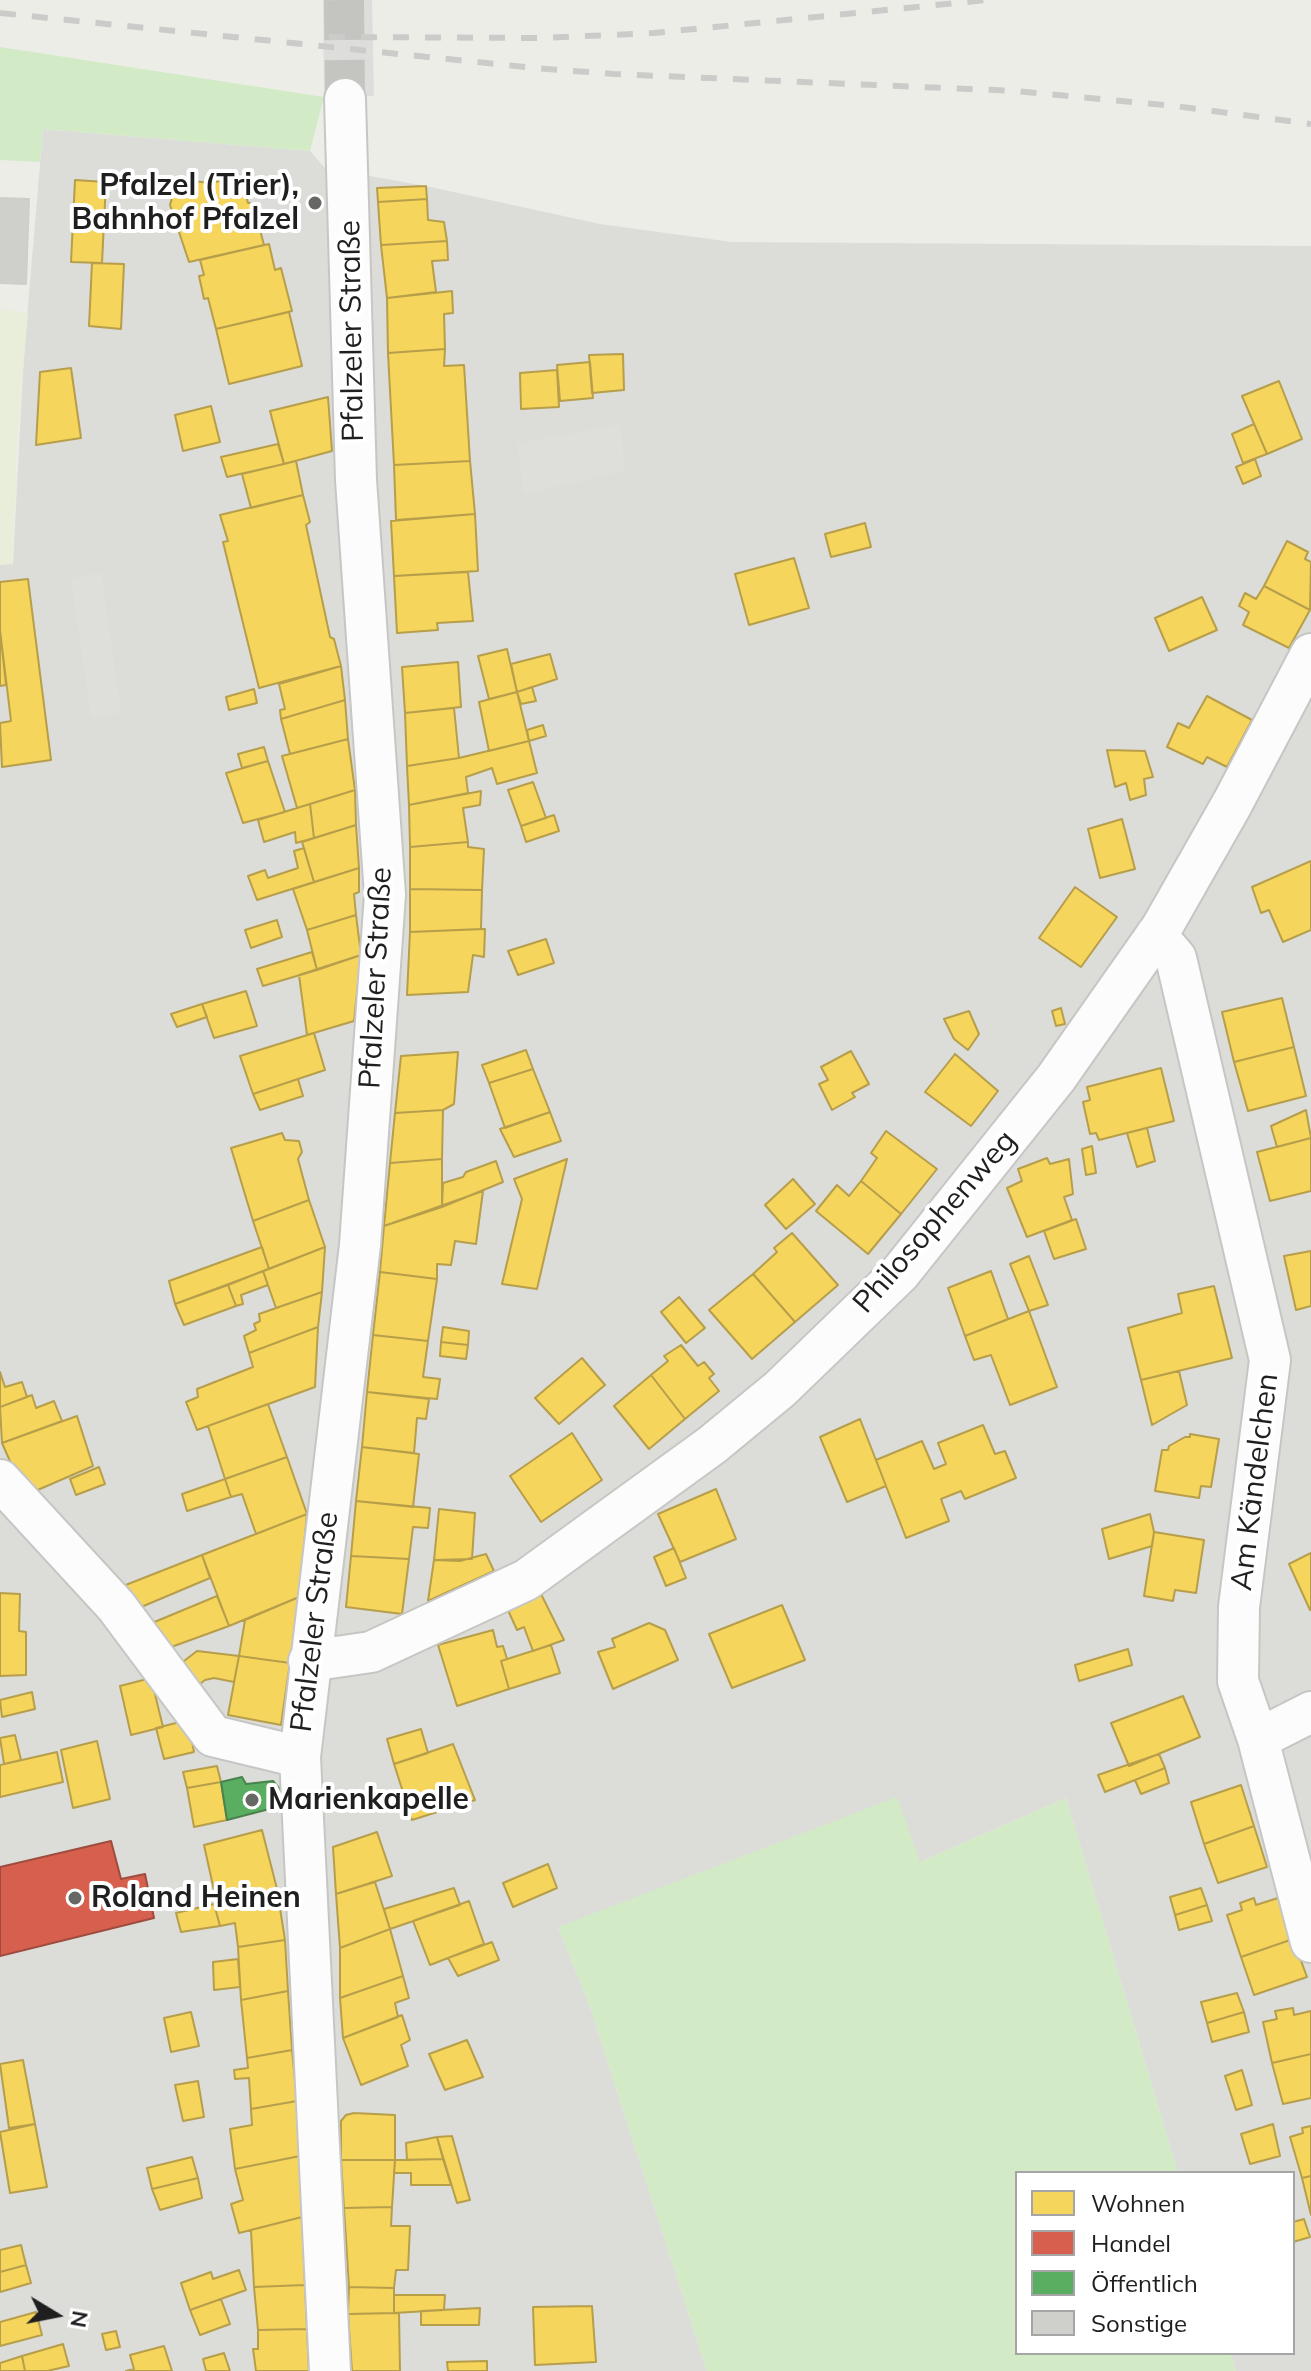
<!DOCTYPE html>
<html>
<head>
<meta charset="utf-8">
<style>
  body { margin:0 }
  #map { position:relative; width:1311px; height:2371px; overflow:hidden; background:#edede8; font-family:Mulish,sans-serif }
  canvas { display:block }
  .legend { position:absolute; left:1015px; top:2171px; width:280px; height:184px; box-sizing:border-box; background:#fff; border:2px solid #a5a5a5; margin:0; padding:10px 14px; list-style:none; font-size:24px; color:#1f1f1f }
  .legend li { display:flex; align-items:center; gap:16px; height:40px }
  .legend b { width:40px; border:2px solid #a5a5a5 }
  .north { position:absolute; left:16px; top:2275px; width:80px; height:80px; -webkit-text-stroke:6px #fff; paint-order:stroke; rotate:100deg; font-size:22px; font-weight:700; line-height:32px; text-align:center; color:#1f1f1f }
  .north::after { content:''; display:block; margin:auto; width:28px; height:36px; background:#1f1f1f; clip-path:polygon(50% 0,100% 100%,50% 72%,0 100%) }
</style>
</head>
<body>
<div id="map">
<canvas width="1311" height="2371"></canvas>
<ul class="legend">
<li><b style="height:22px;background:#f6d55c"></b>Wohnen</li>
<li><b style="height:22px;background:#d6604d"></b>Handel</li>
<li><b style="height:22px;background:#5aae61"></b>Öffentlich</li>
<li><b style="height:22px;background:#cfcfcb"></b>Sonstige</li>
</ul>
<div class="north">N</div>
</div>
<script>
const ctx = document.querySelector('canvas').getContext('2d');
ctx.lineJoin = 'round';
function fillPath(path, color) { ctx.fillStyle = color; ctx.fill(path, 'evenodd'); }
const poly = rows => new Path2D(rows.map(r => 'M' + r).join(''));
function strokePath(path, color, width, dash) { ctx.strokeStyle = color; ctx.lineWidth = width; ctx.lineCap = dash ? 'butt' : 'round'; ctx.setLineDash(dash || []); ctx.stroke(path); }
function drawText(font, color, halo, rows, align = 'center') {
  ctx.font = font + ' Mulish,sans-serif'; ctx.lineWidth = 8; ctx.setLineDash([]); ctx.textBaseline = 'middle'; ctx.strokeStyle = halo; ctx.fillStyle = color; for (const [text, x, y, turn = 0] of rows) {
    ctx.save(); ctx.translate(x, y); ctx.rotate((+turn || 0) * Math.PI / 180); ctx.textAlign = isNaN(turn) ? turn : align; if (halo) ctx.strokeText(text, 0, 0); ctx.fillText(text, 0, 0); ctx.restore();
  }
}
fillPath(poly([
  [43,129,310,151,325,168,426,186,600,224,732,242,1311,246,1311,2371,1236,2371,1231,2353,1293,2353,1293,2173,1178,2173,1066,1798,920,1862,558,1927,589,2004,707,2371,0,2371,0,565,13,563,24,353]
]), '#dcdcd9');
fillPath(poly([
  [0,309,28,313,17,443,13,564,0,565]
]), '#e9eedb');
fillPath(poly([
  [0,47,324,97,310,151,43,129,40,162,0,160],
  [897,1797,920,1862,1066,1798,1178,2173,1017,2173,1017,2353,1231,2353,1236,2371,707,2371,589,2004,558,1927]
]), '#d2ebc6');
fillPath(poly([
  [620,424,625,471,524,494,517,444],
  [101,573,121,713,91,717,71,578]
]), '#dededb');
fillPath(poly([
  [323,0,372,0,374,96,324,97]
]), '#dddddb');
const homes = poly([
  [241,176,248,203,253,203,264,245,189,262,170,205,172,198,165,193,166,188,171,184,182,190,192,181,211,183,241,176],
  [75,180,106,182,102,263,71,262,75,180],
  [426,186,427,199,378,202,377,188,426,186],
  [427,199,428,220,444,222,447,241,381,245,378,202,427,199],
  [447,241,448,260,432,261,436,292,387,298,381,245,447,241],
  [269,244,275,270,281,268,292,311,216,329,208,298,204,299,199,276,204,275,200,260,269,244],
  [92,263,124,264,121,329,89,326,92,263],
  [452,291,453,313,444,314,445,349,388,353,387,298,452,291],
  [289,312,302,366,229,384,216,329,289,312],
  [445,349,444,366,464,365,470,461,394,465,388,353,445,349],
  [623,354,624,390,592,393,589,355,623,354],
  [590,362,593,398,560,401,557,365,590,362],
  [71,368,81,438,36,445,40,372,71,368],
  [557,370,559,407,521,409,520,373,557,370],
  [1279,381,1302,439,1267,454,1242,396,1279,381],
  [328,397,332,451,284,464,270,411,328,397],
  [211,406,220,442,183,451,175,415,211,406],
  [1254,424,1267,454,1243,463,1232,434,1254,424],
  [278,444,284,464,227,477,221,457,278,444],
  [1255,459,1261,476,1243,484,1236,467,1255,459],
  [296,461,303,495,251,508,242,474,296,461],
  [470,461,475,514,396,520,394,465,470,461],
  [303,495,310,522,306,525,330,637,334,639,341,666,259,688,223,542,228,541,220,515,303,495],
  [475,514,478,571,394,576,391,521,475,514],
  [865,523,871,547,831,557,825,534,865,523],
  [1287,541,1308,552,1305,559,1311,562,1310,610,1264,586,1287,541],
  [794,558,809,608,749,625,735,574,794,558],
  [468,572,473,621,437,623,438,630,397,633,394,576,468,572],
  [28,579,51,760,2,767,0,723,11,721,0,630,0,582,28,579],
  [1264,586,1310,610,1289,648,1243,625,1249,612,1239,606,1245,593,1256,599,1264,586],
  [1202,597,1217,630,1169,651,1155,618,1202,597],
  [0,630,6,685,0,686,0,630],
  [507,649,517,692,489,699,478,656,507,649],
  [550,654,557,679,517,692,511,664,550,654],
  [458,662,461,707,405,713,402,667,458,662],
  [341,666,345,700,281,719,280,710,285,709,279,684,341,666],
  [532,687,536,701,521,704,517,692,532,687],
  [254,689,257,703,229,710,226,697,254,689],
  [517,692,529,741,489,751,479,702,517,692],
  [1207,696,1252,720,1227,767,1207,757,1203,764,1167,747,1178,723,1189,728,1207,696],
  [345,700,348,739,290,754,281,719,345,700],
  [454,708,459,758,407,766,405,713,454,708],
  [543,725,546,736,529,741,527,730,543,725],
  [348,739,355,790,297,808,282,756,348,739],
  [529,741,537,773,497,784,492,768,466,777,468,793,409,805,407,766,459,758,529,741],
  [264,747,268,761,242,768,238,754,264,747],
  [1107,750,1145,751,1153,777,1144,779,1146,795,1130,800,1126,783,1115,787,1107,750],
  [268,761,285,812,243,823,226,773,268,761],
  [533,782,546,818,521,826,508,790,533,782],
  [355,790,356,825,314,838,310,804,355,790],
  [481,791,480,805,463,808,468,842,410,847,409,805,481,791],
  [310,804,314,838,296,843,295,832,264,842,258,820,310,804],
  [554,815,559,831,526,842,521,826,554,815],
  [1122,819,1135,869,1100,878,1088,829,1122,819],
  [356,825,359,868,314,882,302,842,356,825],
  [468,842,468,847,484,849,482,890,410,889,410,847,468,842],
  [304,848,314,882,257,900,248,876,265,870,268,878,298,868,294,851,304,848],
  [1311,861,1311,930,1283,942,1269,910,1261,913,1252,887,1311,861],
  [359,868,359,892,354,894,356,915,307,930,293,889,359,868],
  [1075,887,1117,917,1081,967,1039,938,1075,887],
  [410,889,482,890,481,929,410,932,410,889],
  [356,915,361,955,317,970,307,930,356,915],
  [277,920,282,937,251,948,245,930,277,920],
  [485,929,484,957,473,955,468,992,407,995,410,932,485,929],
  [546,939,554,963,518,975,508,951,546,939],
  [312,952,317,970,263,986,257,969,312,952],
  [361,955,354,1021,307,1035,299,975,361,955],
  [246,991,257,1026,214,1038,202,1004,246,991],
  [1282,998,1294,1047,1234,1062,1222,1012,1282,998],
  [202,1004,207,1017,177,1027,171,1014,202,1004],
  [1061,1008,1065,1024,1056,1026,1052,1011,1061,1008],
  [969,1011,979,1034,968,1050,954,1039,944,1019,969,1011],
  [314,1033,325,1070,253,1094,240,1056,314,1033],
  [1294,1047,1306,1096,1248,1111,1234,1062,1294,1047],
  [526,1050,533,1069,489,1083,482,1065,526,1050],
  [851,1051,869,1084,852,1093,855,1097,832,1110,819,1084,828,1080,821,1067,851,1051],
  [458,1052,454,1104,443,1110,395,1113,401,1056,458,1052],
  [955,1054,998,1091,971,1126,925,1092,955,1054],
  [1161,1068,1174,1121,1099,1140,1096,1133,1090,1134,1083,1102,1090,1100,1087,1087,1161,1068],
  [533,1069,550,1112,505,1128,489,1083,533,1069],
  [298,1079,303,1096,260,1110,253,1094,298,1079],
  [443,1110,442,1159,390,1163,395,1113,443,1110],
  [1306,1110,1311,1138,1277,1147,1271,1126,1306,1110],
  [550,1112,561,1141,514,1157,500,1129,550,1112],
  [1147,1128,1155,1161,1137,1167,1127,1133,1147,1128],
  [886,1131,937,1169,901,1214,861,1181,877,1158,871,1153,886,1131],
  [282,1133,285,1140,299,1141,302,1152,298,1159,309,1200,253,1221,231,1148,282,1133],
  [1311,1138,1311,1191,1270,1201,1257,1152,1311,1138],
  [1092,1146,1096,1173,1086,1175,1082,1149,1092,1146],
  [1047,1158,1050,1164,1069,1159,1073,1194,1064,1197,1072,1220,1027,1237,1007,1188,1022,1181,1018,1169,1047,1158],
  [442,1159,442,1207,384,1226,390,1163,442,1159],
  [567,1159,537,1289,502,1284,522,1199,514,1179,567,1159],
  [496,1161,503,1182,442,1207,443,1183,463,1177,466,1172,496,1161],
  [793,1179,815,1204,786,1229,765,1205,793,1179],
  [861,1181,901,1214,868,1254,816,1211,837,1185,849,1196,861,1181],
  [483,1191,476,1244,455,1241,451,1265,437,1264,437,1279,380,1272,384,1226,483,1191],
  [309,1200,325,1247,269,1269,253,1221,309,1200],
  [1076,1219,1086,1249,1054,1259,1044,1231,1076,1219],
  [792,1233,838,1285,795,1322,753,1274,777,1252,774,1248,792,1233],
  [262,1247,269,1269,175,1304,169,1281,262,1247],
  [325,1247,322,1292,276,1308,263,1271,325,1247],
  [1311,1251,1311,1306,1296,1310,1284,1256,1311,1251],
  [1029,1256,1048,1305,1029,1311,1010,1264,1029,1256],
  [263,1271,268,1285,241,1295,243,1304,236,1306,228,1285,263,1271],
  [991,1271,1008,1319,965,1336,948,1288,991,1271],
  [380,1272,437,1279,428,1341,373,1335,380,1272],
  [753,1274,795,1322,752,1359,709,1310,753,1274],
  [228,1285,236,1306,184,1325,175,1304,228,1285],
  [1214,1286,1232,1358,1141,1380,1128,1328,1182,1313,1178,1294,1214,1286],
  [322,1292,318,1327,249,1353,244,1336,256,1330,254,1324,260,1321,259,1314,322,1292],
  [679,1297,705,1328,686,1343,661,1312,679,1297],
  [1029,1311,1057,1387,1010,1405,991,1355,974,1360,965,1336,1029,1311],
  [318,1327,315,1387,197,1430,186,1402,198,1397,197,1389,253,1367,249,1353,318,1327],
  [443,1327,469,1331,468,1345,441,1342,443,1327],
  [373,1335,428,1341,423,1377,440,1379,437,1399,367,1392,373,1335],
  [441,1342,468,1345,466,1359,440,1356,441,1342],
  [681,1345,698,1366,704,1362,714,1374,709,1378,719,1391,685,1419,651,1375,668,1361,664,1356,681,1345],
  [582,1358,605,1385,559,1424,535,1398,582,1358],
  [1179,1371,1187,1405,1152,1425,1141,1380,1179,1371],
  [0,1372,5,1387,22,1382,27,1397,0,1407,0,1372],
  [651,1375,685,1419,649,1449,614,1406,651,1375],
  [367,1392,429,1399,426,1419,417,1418,414,1453,362,1447,367,1392],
  [32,1395,36,1408,54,1401,62,1421,2,1443,0,1407,32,1395],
  [268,1404,287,1457,225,1479,208,1426,268,1404],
  [77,1416,93,1466,33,1492,13,1468,2,1443,77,1416],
  [860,1419,886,1486,847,1502,820,1437,860,1419],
  [983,1425,995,1454,1005,1451,1016,1478,965,1499,961,1491,941,1499,949,1521,906,1538,876,1460,922,1441,934,1469,946,1464,938,1443,983,1425],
  [572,1433,602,1480,541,1522,510,1476,572,1433],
  [1190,1434,1219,1439,1211,1487,1201,1486,1199,1498,1155,1491,1162,1450,1168,1450,1169,1446,1185,1437,1190,1437,1190,1434],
  [362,1447,419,1454,413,1507,356,1501,362,1447],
  [287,1457,307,1514,256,1534,242,1494,231,1497,225,1479,287,1457],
  [99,1467,105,1484,76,1495,70,1479,99,1467],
  [225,1479,231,1497,187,1511,182,1494,225,1479],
  [716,1489,736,1539,680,1562,658,1514,716,1489],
  [356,1501,430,1508,428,1528,413,1527,409,1559,351,1556,356,1501],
  [439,1509,475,1513,472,1559,434,1560,439,1509],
  [307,1514,299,1597,229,1626,202,1555,307,1514],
  [1150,1514,1154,1532,1152,1546,1109,1559,1102,1529,1150,1514],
  [1154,1532,1204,1540,1196,1593,1175,1590,1173,1601,1144,1596,1154,1532],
  [674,1548,686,1578,666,1586,654,1557,674,1548],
  [1311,1553,1311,1610,1310,1610,1289,1564,1311,1553],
  [486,1554,494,1571,428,1601,434,1560,460,1561,486,1554],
  [202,1555,210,1578,134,1610,118,1588,202,1555],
  [351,1556,409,1559,402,1614,346,1607,351,1556],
  [539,1590,564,1640,533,1651,524,1627,517,1630,507,1608,539,1590],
  [0,1593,20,1594,19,1631,26,1632,26,1675,0,1676,0,1593],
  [217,1596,229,1626,163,1650,152,1623,217,1596],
  [299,1597,290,1663,239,1656,245,1620,299,1597],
  [782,1605,805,1660,732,1688,709,1634,782,1605],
  [649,1623,665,1630,678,1660,613,1689,598,1652,615,1647,612,1639,649,1623],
  [493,1630,497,1647,503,1646,507,1659,501,1661,509,1689,457,1706,438,1645,493,1630],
  [551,1645,560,1673,509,1689,501,1661,551,1645],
  [1128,1649,1132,1665,1079,1681,1075,1665,1128,1649],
  [197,1651,239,1656,234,1682,214,1678,205,1680,192,1690,175,1668,197,1651],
  [239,1656,290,1663,281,1725,228,1715,239,1656],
  [151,1678,163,1727,131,1735,120,1686,151,1678],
  [32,1692,35,1709,2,1717,0,1700,32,1692],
  [1183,1696,1200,1737,1129,1766,1111,1723,1183,1696],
  [188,1720,194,1752,164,1759,156,1728,188,1720],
  [421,1729,428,1753,394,1764,387,1739,421,1729],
  [15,1735,21,1760,4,1764,0,1738,15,1735],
  [97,1741,110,1799,73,1808,61,1750,97,1741],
  [453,1744,475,1800,412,1820,394,1764,453,1744],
  [57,1752,63,1782,0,1797,0,1765,57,1752],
  [1159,1754,1165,1768,1105,1792,1098,1775,1159,1754],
  [217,1766,221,1782,187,1788,183,1772,217,1766],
  [1165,1768,1169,1783,1141,1794,1135,1780,1165,1768],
  [221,1782,227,1820,194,1827,187,1788,221,1782],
  [1241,1785,1254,1826,1204,1844,1191,1802,1241,1785],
  [1254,1826,1267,1867,1218,1883,1204,1844,1254,1826],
  [262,1830,277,1889,217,1904,204,1845,262,1830],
  [377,1832,392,1876,336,1894,333,1847,377,1832],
  [548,1864,557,1888,513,1907,503,1883,548,1864],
  [375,1882,390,1929,340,1948,336,1894,375,1882],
  [454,1888,460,1905,390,1929,384,1909,454,1888],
  [1201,1888,1207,1905,1175,1915,1170,1897,1201,1888],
  [277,1889,285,1940,238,1947,235,1923,220,1926,214,1904,277,1889],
  [1254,1898,1256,1905,1278,1898,1293,1939,1241,1957,1227,1915,1242,1910,1240,1903,1254,1898],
  [469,1901,484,1944,430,1965,413,1921,469,1901],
  [214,1904,220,1926,181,1932,176,1913,214,1904],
  [1207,1905,1212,1921,1179,1930,1175,1915,1207,1905],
  [390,1929,403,1976,340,1998,340,1948,390,1929],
  [1293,1939,1307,1977,1254,1995,1241,1957,1293,1939],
  [285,1940,288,1991,241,2000,238,1947,285,1940],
  [492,1942,499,1960,458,1976,448,1958,492,1942],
  [238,1959,240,1987,214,1990,213,1962,238,1959],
  [403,1976,409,1998,395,2003,398,2017,343,2038,340,1998,403,1976],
  [288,1991,292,2050,247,2058,241,2000,288,1991],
  [1237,1993,1244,2012,1207,2023,1201,2002,1237,1993],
  [1293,2008,1294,2015,1311,2011,1311,2054,1272,2063,1263,2022,1277,2019,1275,2011,1293,2008],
  [191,2012,199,2046,171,2052,164,2018,191,2012],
  [1244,2012,1249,2032,1212,2042,1207,2023,1244,2012],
  [402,2015,410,2040,401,2045,408,2066,361,2085,343,2038,402,2015],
  [467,2040,483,2077,445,2090,429,2054,467,2040],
  [292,2050,297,2101,251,2109,249,2078,235,2079,234,2070,248,2068,247,2058,292,2050],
  [1311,2054,1311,2098,1283,2104,1272,2063,1311,2054],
  [23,2060,35,2124,9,2128,0,2064,23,2060],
  [1242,2070,1252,2105,1236,2110,1225,2076,1242,2070],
  [198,2081,204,2117,183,2121,175,2085,198,2081],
  [297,2101,300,2156,235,2169,230,2129,252,2125,251,2109,297,2101],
  [354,2113,395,2115,395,2160,341,2160,341,2121,346,2115,354,2113],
  [35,2124,47,2187,10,2193,0,2132,35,2124],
  [1273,2124,1280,2156,1250,2164,1241,2134,1273,2124],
  [1311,2126,1311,2176,1302,2178,1290,2137,1303,2133,1302,2128,1311,2126],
  [452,2136,470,2200,457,2203,437,2137,452,2136],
  [437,2137,443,2159,407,2160,406,2143,437,2137],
  [300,2156,302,2217,239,2233,231,2204,243,2200,235,2169,300,2156],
  [192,2157,198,2178,152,2189,147,2168,192,2157],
  [443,2159,451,2185,411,2185,411,2173,394,2173,395,2160,443,2159],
  [341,2160,395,2160,392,2207,344,2208,341,2160],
  [1311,2176,1311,2215,1302,2178,1311,2176],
  [198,2178,202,2198,160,2210,152,2189,198,2178],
  [392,2207,391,2226,410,2226,408,2270,396,2270,394,2288,349,2287,344,2208,392,2207],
  [302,2217,305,2285,254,2287,251,2230,302,2217],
  [1304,2219,1310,2237,1293,2242,1293,2222,1304,2219],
  [21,2245,26,2265,0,2272,0,2250,21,2245],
  [26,2265,31,2283,0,2292,0,2272,26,2265],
  [239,2270,246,2290,190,2310,181,2283,211,2272,213,2279,239,2270],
  [305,2285,307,2329,258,2330,254,2287,305,2285],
  [349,2287,394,2288,394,2313,348,2314,349,2287],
  [394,2295,445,2295,444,2310,394,2313,394,2295],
  [221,2299,230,2324,200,2335,190,2310,221,2299],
  [592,2306,596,2362,535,2365,533,2307,592,2306],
  [480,2308,479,2325,421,2325,421,2311,480,2308],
  [36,2312,42,2335,0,2346,0,2322,36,2312],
  [399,2313,400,2371,352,2371,348,2314,399,2313],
  [307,2329,309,2371,256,2371,253,2349,258,2349,258,2330,307,2329],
  [116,2331,120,2347,106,2350,102,2334,116,2331],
  [63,2344,69,2366,47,2371,25,2371,22,2356,63,2344],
  [164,2346,172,2371,126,2371,134,2369,130,2355,164,2346],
  [224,2353,230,2371,206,2371,203,2359,224,2353],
  [22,2356,25,2371,0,2371,0,2363,22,2356],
  [487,2361,487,2371,448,2371,447,2362,487,2361]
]);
fillPath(homes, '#f6d55c');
strokePath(homes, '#b69e4a', 2);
const shops = poly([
  [111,1841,121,1879,145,1874,154,1918,0,1956,0,1867,111,1841]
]);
fillPath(shops, '#d6604d');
strokePath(shops, '#9f4c3f', 2);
const public = poly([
  [242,1777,246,1784,273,1781,283,1793,277,1807,227,1820,221,1782,242,1777]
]);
fillPath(public, '#5aae61');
strokePath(public, '#48834d', 2);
const building = poly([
  [0,198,29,199,26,284,0,283,0,198]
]);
fillPath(building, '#cfcfcb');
strokePath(building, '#d0cec9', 2);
strokePath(poly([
  [344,0,345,99]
]), '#c4c4c0', 40, [40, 20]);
const minor = poly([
  [1156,935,1176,958,1270,1360,1239,1607,1238,1681,1258,1739,1311,1942],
  [0,1480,116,1606,213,1736,300,1757],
  [309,1661,371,1652,526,1580,712,1445,780,1389,900,1273,1056,1078,1162,927,1232,804,1311,654],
  [1258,1739,1311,1712],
  [330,2371,300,1757,360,1245,385,895,356,480,345,99]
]);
strokePath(minor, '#c6c6c4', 44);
strokePath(minor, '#fcfcfc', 40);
strokePath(poly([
  [0,13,535,68,614,74,1016,91,1175,106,1311,124],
  [329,37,543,38,654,33,987,0]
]), '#cbcbca', 6, [16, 16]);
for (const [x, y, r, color] of [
  [315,203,8,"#676765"],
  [252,1800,8,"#676765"],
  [75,1898,8,"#676765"]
]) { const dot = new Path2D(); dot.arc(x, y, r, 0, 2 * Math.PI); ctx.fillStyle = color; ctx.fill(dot); strokePath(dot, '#fff', 3); }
drawText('bold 30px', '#1f1f1f', '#fff', [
  ["Pfalzel (Trier),",299,186,"right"],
  ["Bahnhof Pfalzel",299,220,"right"],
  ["Marienkapelle",268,1800],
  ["Roland Heinen",91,1898]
], 'left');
drawText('30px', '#1f1f1f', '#fff', [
  ["Pfalzeler Straße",352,331,-91],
  ["Pfalzeler Straße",376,978,-87],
  ["Philosophenweg",935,1222,-49],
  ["Am Kändelchen",1255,1482,-83],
  ["Pfalzeler Straße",315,1622,-83]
]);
</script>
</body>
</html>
